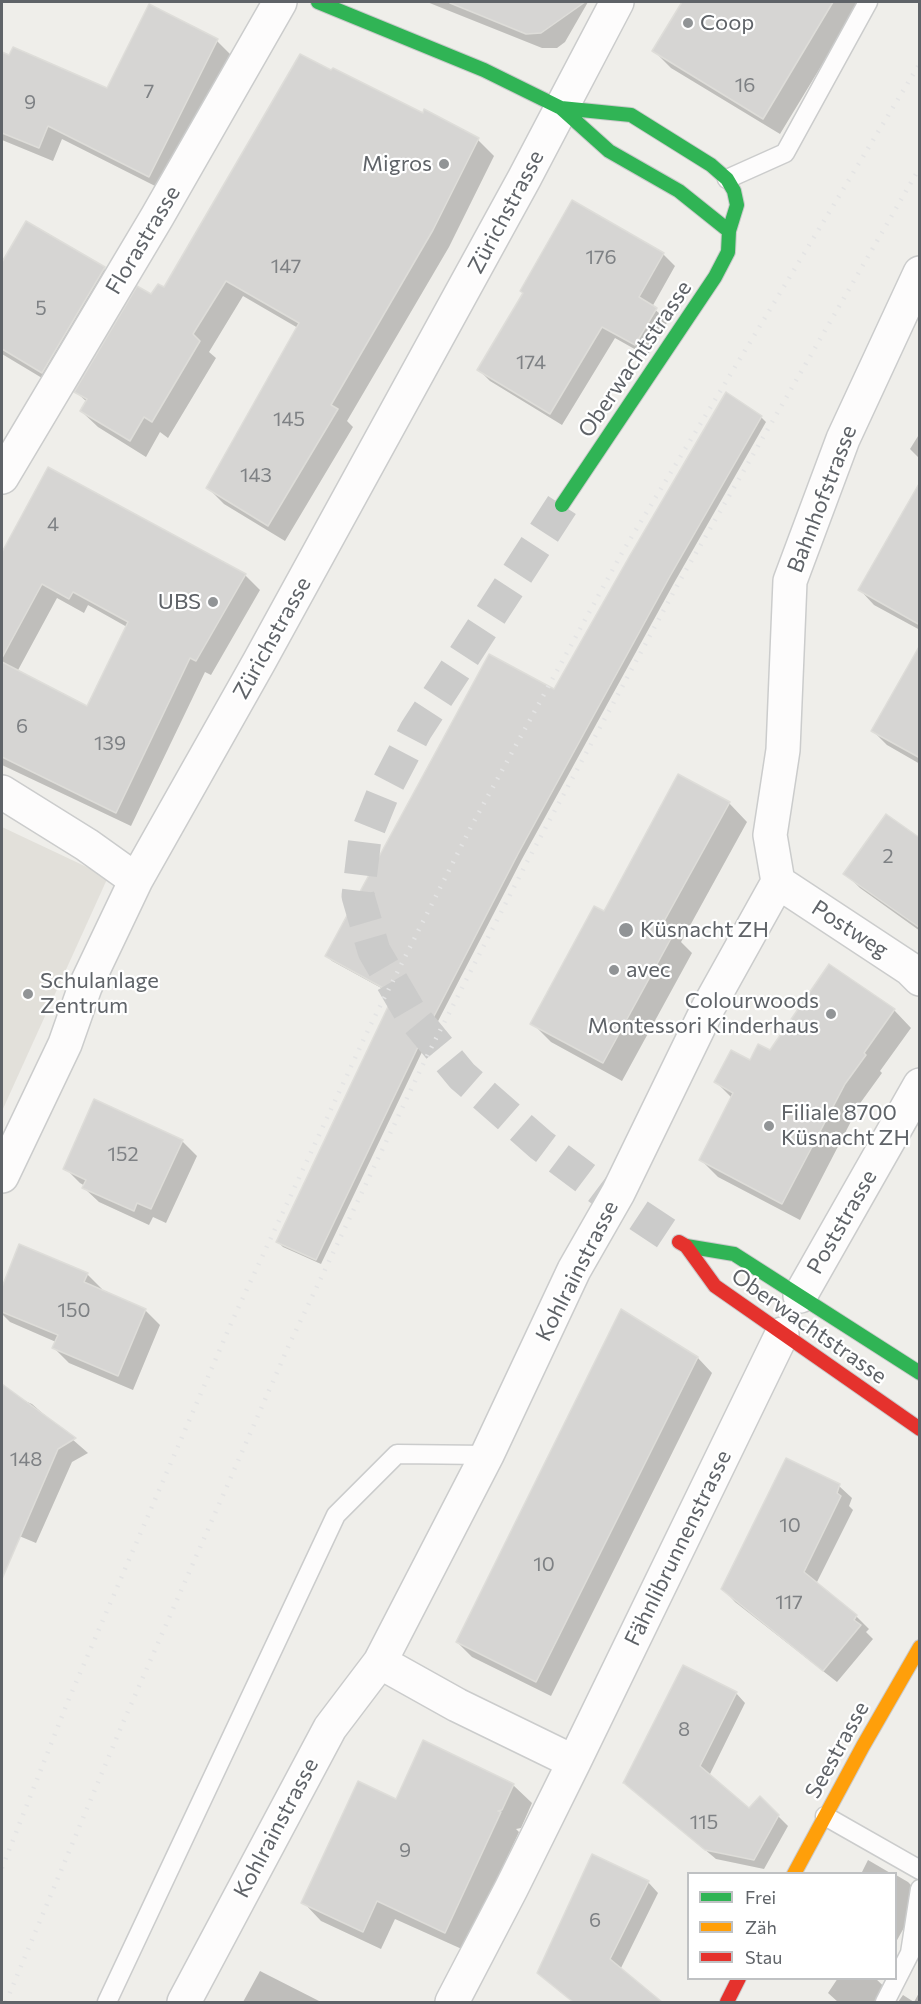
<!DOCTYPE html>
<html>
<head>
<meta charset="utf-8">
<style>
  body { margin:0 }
  #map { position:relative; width:921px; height:2004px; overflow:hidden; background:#efeeea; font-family:Commissioner,sans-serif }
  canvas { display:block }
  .frame { position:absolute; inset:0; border:3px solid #5f6368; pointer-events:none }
  .legend { position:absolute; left:687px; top:1872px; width:210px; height:108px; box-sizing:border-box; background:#fff; border:2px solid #bfc1c3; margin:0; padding:8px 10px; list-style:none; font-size:18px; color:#5f6368 }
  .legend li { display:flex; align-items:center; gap:12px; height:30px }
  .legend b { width:30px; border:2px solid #bfc1c3 }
</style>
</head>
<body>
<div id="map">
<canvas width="921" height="2004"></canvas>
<div class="frame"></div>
<ul class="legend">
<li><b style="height:8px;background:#30b455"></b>Frei</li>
<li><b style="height:8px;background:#ff9f0a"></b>Zäh</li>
<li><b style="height:8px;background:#e5322d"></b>Stau</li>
</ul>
</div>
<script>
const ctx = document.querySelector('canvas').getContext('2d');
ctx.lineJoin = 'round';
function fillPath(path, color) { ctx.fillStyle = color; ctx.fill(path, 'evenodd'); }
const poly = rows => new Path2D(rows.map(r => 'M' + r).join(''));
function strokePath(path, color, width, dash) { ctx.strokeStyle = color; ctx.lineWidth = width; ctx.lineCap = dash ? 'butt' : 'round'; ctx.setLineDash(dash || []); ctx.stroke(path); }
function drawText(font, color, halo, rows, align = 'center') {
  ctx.font = font + ' Commissioner,sans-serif'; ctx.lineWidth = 4.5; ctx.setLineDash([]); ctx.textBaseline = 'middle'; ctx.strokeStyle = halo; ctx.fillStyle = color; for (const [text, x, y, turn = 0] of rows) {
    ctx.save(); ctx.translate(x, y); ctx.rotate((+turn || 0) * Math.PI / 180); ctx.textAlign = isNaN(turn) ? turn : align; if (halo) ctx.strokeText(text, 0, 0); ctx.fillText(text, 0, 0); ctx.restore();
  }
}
fillPath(poly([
  [2,827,108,877,2,1111]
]), '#e2e0da');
fillPath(poly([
  [427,2,588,2,565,42,557,48,542,48],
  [683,2,860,2,780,134,671,68,654,51],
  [217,41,231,55,163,190,62,139,53,161,2,140,2,54,108,89],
  [478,140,494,156,449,247,347,421,353,427,285,541,224,504,208,488,298,328,243,296,209,352,216,358,168,438,160,432,146,457,98,427,81,411,87,402,76,392,152,296],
  [26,223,104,269,119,283,57,387,2,354,2,265],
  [663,254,675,266,652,307,668,321,647,356,615,338,562,425,490,381,479,370],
  [761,417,766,422,674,583,522,859,421,1054,321,1264,283,1247,278,1242,394,995,332,961,327,956,555,691],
  [920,433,920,459,910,449],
  [49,469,245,575,260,590,211,675,205,672,131,826,2,765,2,555],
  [57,598,84,613,88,605,127,627,88,708,17,672],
  [920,485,920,630,874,605,860,590],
  [920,648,920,764,887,745,873,731],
  [729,803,747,822,681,942,692,953,622,1081,551,1042,532,1023,605,913],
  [920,840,920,931,860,888,845,873],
  [894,1010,911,1028,880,1071,882,1073,861,1102,800,1220,718,1177,701,1160,732,1098,716,1082,771,1052],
  [182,1141,197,1156,166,1223,153,1217,149,1225,99,1202,84,1188,85,1186,80,1183,65,1168],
  [20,1246,87,1274,102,1289,101,1291,145,1310,160,1325,133,1390,69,1363,54,1348,56,1342,10,1322,2,1314,2,1291],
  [698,1358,712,1373,551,1696,472,1657,457,1642],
  [2,1391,32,1404,88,1453,72,1462,36,1543,12,1533,2,1556],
  [787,1460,839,1486,852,1498,849,1506,853,1510,816,1584,856,1616,869,1629,866,1632,873,1639,837,1682,735,1602,723,1589],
  [736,1693,745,1703,709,1776,749,1810,760,1798,788,1826,764,1869,716,1859,625,1783],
  [513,1785,532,1803,521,1828,516,1829,519,1832,464,1950,395,1919,381,1949,321,1921,303,1902,396,1801],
  [868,1860,892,1874,861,1874],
  [896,1875,908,1882,920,1894,920,1899,896,1942],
  [648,1882,658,1893,620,1970,660,2002,573,2002,559,1989,563,1980,549,1983,539,1973],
  [260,1971,321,2002,243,2002],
  [838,1978,875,1978,895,1997,893,2002,838,2002,828,1993],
  [920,1991,920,2002,898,2002,903,1995,914,2002]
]), '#0003');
const building = poly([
  [450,2,585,2,541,33,526,34,450,3,450,2],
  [682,2,833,2,763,119,652,51,682,2],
  [149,4,218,39,149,177,48,126,39,148,2,133,2,52,9,55,13,47,107,88,149,4],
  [300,54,331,70,333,68,423,113,424,109,479,138,433,230,331,405,338,409,268,526,206,488,299,323,226,281,193,334,200,341,152,422,144,417,130,441,80,411,87,399,74,392,137,286,151,294,158,284,164,287,300,54],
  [572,200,664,253,639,297,657,308,635,345,602,327,550,414,477,370,523,293,520,291,572,200],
  [26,221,105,267,42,373,2,349,2,262,26,221],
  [726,392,762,416,669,578,518,854,417,1049,316,1260,276,1242,394,994,325,956,489,654,554,689,629,557,726,392],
  [48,467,246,574,196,661,190,658,116,813,2,757,2,662,87,706,128,622,73,592,69,599,42,584,2,658,2,552,48,467],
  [920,482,920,625,858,590,920,482],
  [920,645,920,758,871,731,920,645],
  [678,774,730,802,662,925,674,933,603,1063,530,1024,594,906,604,911,678,774],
  [886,814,920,838,920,928,843,874,886,814],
  [829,964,895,1009,864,1053,866,1055,845,1084,782,1204,699,1160,733,1093,714,1082,731,1050,750,1060,758,1044,770,1050,829,964],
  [94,1099,183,1140,151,1209,137,1203,134,1211,82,1188,86,1180,63,1169,94,1099],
  [19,1244,88,1273,84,1282,146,1309,118,1376,52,1348,58,1335,2,1312,2,1287,19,1244],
  [621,1309,698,1357,536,1682,456,1642,621,1309],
  [2,1384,76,1438,58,1449,2,1579,2,1384],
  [786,1458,840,1484,837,1493,841,1496,804,1572,857,1615,854,1620,861,1625,823,1671,721,1589,786,1458],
  [683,1665,737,1692,700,1766,749,1808,760,1796,779,1815,754,1860,705,1850,625,1784,625,1783,623,1783,683,1665],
  [423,1740,514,1784,502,1810,498,1811,501,1812,445,1933,377,1901,363,1932,301,1903,358,1781,396,1799,423,1740],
  [592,1854,649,1881,610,1959,662,2002,573,2002,537,1973,592,1854]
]);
fillPath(building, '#d6d5d3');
strokePath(building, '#deddd9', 1.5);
strokePath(poly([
  [562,505,416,730,384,791,365,838,358,896,374,951,411,1014,462,1076,541,1145,605,1193,679,1242]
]), '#cbcbca', 33, [33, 16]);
const lane = poly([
  [727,179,785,153,868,2],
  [825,1816,920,1870],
  [107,2002,336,1515,397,1454,487,1455],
  [885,2002,910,1953,920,1889]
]);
const street = poly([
  [2,477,157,217,280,2],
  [2,792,87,845,136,880],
  [778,882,770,835,783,750,790,581,843,439,920,273],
  [778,882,910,969,920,979],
  [2,1176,65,1044,85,987,136,880,259,662,524,179,617,2],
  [800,1296,920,1085],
  [380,1662,457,1705,574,1762],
  [184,2002,330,1728,380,1662,487,1455,574,1270,618,1193,709,1006,778,882],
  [452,2002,511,1889,574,1762,782,1334]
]);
const fast = poly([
  [318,2,484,70,561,108,609,151,679,191,729,231],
  [561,108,631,115,711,165,727,179,734,191,737,205,729,231,728,252,715,277,562,505],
  [686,1246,734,1254,920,1373]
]);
const slow = poly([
  [794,1874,863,1746,920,1647]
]);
const jam = poly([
  [679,1242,686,1246,715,1286,920,1429],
  [727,2002,739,1978]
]);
strokePath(lane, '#cbcccc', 21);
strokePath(street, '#cbcccc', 36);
strokePath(fast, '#cacacb', 16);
strokePath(slow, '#cacacb', 16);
strokePath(jam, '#cacacb', 16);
strokePath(lane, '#fdfcfc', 18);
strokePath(street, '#fdfcfc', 33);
strokePath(fast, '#30b455', 14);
strokePath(slow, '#ff9f0a', 14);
strokePath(jam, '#e5322d', 14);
strokePath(poly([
  [2,1868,68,1701,233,1319,370,1026,472,825,623,551,920,63],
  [6,2002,122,1725,289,1345,428,1054,528,860,678,584,920,167]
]), '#e4e4e4', 4.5, [1.5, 8]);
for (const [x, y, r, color] of [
  [688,23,6,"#919496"],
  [444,164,6,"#919496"],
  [213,602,6,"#919496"],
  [626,930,8,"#919496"],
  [614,970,6,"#919496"],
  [28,994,6,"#919496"],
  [831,1014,6,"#919496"],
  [769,1126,6,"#919496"]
]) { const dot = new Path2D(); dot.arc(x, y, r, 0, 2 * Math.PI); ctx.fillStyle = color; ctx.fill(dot); strokePath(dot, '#fff', 2); }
drawText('20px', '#7e8184', null, [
  ["16",745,85],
  ["7",149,91],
  ["9",30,102],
  ["176",601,257],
  ["147",286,266],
  ["5",41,308],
  ["174",531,362],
  ["145",289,419],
  ["143",256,475],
  ["4",53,524],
  ["6",22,726],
  ["139",110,743],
  ["2",888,856],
  ["152",123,1154],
  ["150",74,1310],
  ["148",26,1459],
  ["10",790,1525],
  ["10",544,1564],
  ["117",789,1602],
  ["8",684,1729],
  ["115",704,1822],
  ["9",405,1850],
  ["6",595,1920]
]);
drawText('22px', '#5f6368', '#fff', [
  ["Coop",700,23],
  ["Migros",432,164,"right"],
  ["UBS",201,602,"right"],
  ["Küsnacht ZH",640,930],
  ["avec",626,970],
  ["Schulanlage",40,981],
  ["Zentrum",40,1006],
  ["Colourwoods",819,1001,"right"],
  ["Montessori Kinderhaus",819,1026,"right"],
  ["Filiale 8700",781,1113],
  ["Küsnacht ZH",781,1138]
], 'left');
drawText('22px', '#5f6368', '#fff', [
  ["Zürichstrasse",506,212,-62],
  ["Florastrasse",143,240,-59],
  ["Oberwachtstrasse",635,359,-56],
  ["Bahnhofstrasse",822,499,-69],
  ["Zürichstrasse",272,638,-61],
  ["Postweg",850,929,33],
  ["Poststrasse",842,1222,-60],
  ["Kohlrainstrasse",577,1271,-63],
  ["Oberwachtstrasse",809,1326,35],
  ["Fähnlibrunnenstrasse",678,1548,-64],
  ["Seestrasse",837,1750,-61],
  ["Kohlrainstrasse",276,1828,-62]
]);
</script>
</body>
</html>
